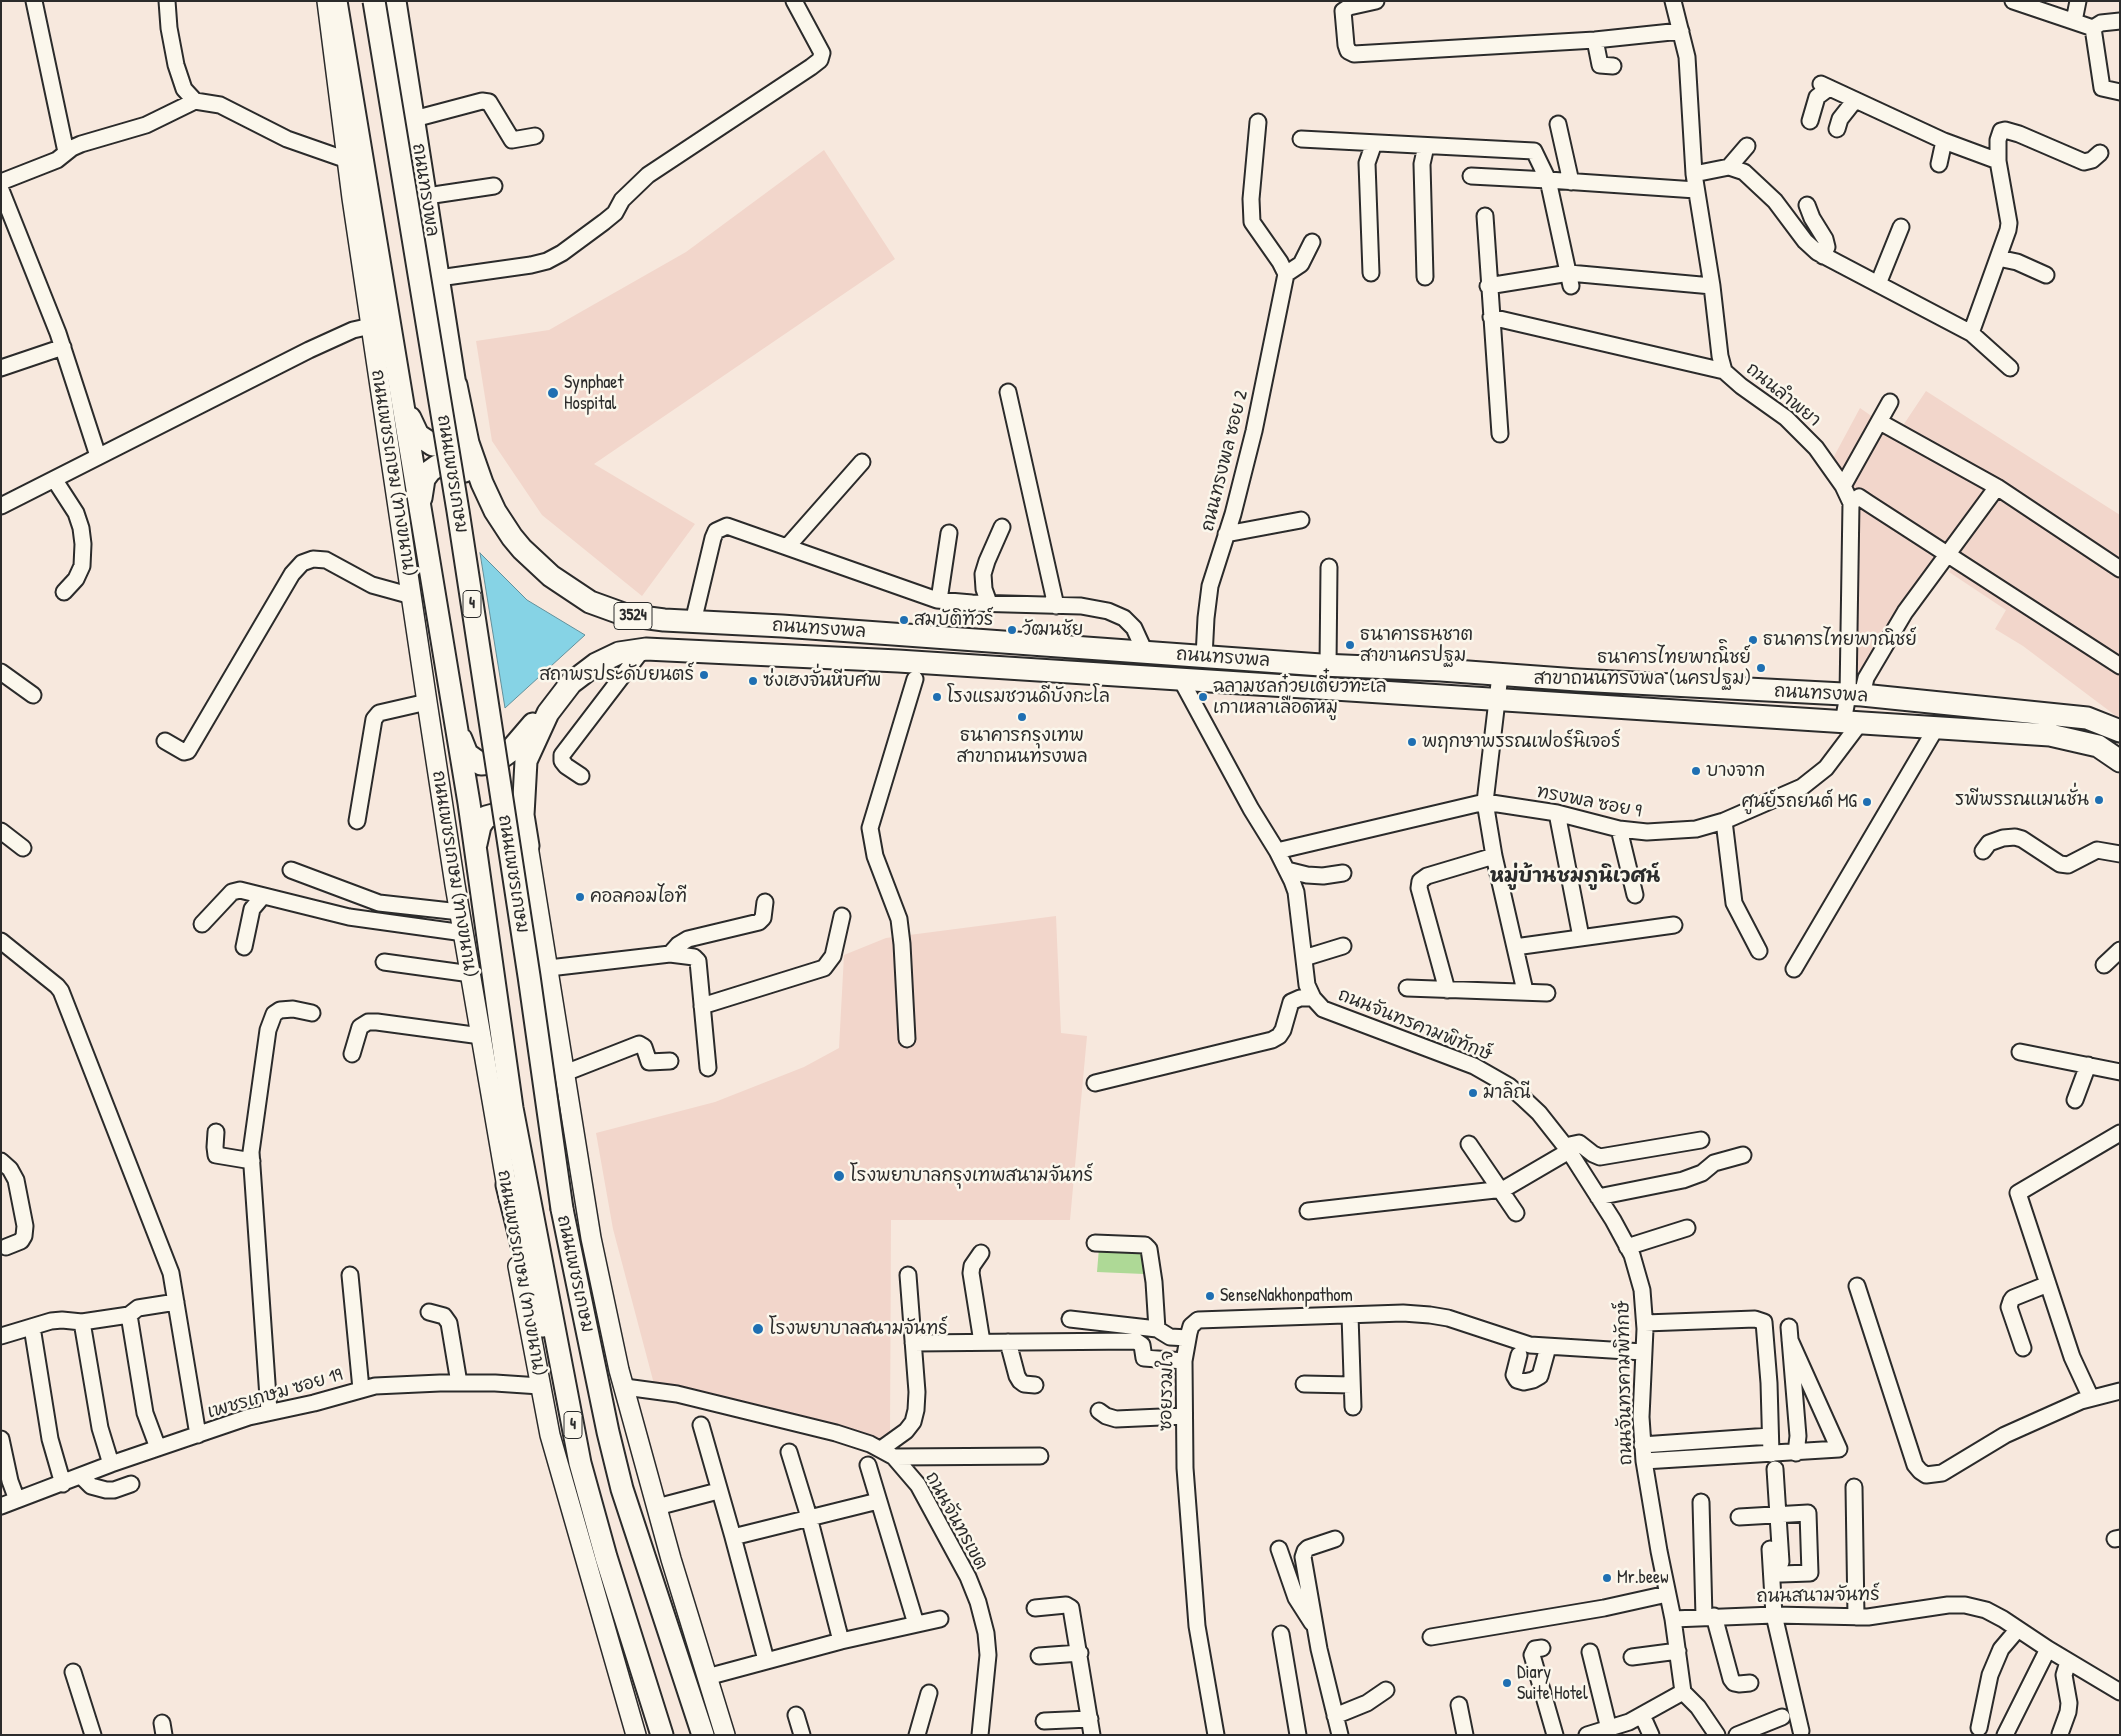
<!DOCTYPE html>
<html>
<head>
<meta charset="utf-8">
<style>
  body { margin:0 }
  #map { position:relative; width:2121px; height:1736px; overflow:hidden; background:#f7e8dd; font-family:"Patrick Hand",sans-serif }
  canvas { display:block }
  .frame { position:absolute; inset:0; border:2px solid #2b2b2b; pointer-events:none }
</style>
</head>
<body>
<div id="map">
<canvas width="2121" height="1736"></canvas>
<div class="frame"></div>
</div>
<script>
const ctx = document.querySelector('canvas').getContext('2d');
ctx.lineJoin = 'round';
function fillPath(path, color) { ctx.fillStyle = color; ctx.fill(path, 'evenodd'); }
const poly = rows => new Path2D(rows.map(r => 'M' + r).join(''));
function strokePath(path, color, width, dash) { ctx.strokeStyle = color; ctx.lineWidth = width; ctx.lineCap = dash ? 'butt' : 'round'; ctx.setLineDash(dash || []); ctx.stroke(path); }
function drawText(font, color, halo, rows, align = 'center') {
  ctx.font = font + ' "Patrick Hand","Playpen Sans Thai",sans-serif'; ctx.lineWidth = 5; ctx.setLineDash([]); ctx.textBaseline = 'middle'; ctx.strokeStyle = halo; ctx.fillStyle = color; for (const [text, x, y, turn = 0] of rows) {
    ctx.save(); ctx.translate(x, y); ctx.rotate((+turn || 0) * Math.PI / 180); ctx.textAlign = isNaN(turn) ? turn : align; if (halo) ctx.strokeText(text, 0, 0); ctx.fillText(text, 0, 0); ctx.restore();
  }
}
fillPath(poly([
  [824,150,895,259,594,464,695,524,642,596,542,515,492,441,476,341,549,330,686,252],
  [1926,391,2120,515,2120,719,2023,646,1995,629,2006,610,1949,572,2003,483,1902,427],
  [1860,408,1880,422,1997,487,1851,683,1856,531,1831,462],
  [1056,916,1061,1033,1087,1036,1070,1220,891,1220,890,1435,882,1440,654,1384,613,1229,596,1133,715,1102,804,1067,839,1048,844,955,886,938]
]), '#f2d6cb');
fillPath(poly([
  [1099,1248,1146,1251,1144,1274,1097,1272]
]), '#aed996');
const water = poly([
  [480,553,527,600,585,635,505,708,480,553]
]);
fillPath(water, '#86d3e5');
strokePath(water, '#62909b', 1);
const minor = poly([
  [34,1,66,152],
  [167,1,169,28,176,65,184,89,195,101],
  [1376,1,1349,7,1343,11,1346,45,1348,51,1354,54,1595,40,1681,31],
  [1673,1,1687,57,1694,174,1712,286,1720,356,1724,371,1741,386,1786,418,1816,448,1843,486,1851,503,1848,695,1843,722],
  [2013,1,2093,28,2101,23,2120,21],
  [2074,21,2078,1],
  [2093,28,2102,88,2120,92],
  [1595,40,1600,65,1613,66],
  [1821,84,1944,141,1998,161],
  [414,119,482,101,489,102,512,140,535,136],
  [1810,121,1817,97,1829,88],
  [1258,122,1251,199,1252,222,1280,262,1286,274,1301,264,1312,242],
  [1558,124,1571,182],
  [1837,129,1840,119,1855,100],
  [1301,139,1534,151,1548,180,1696,190],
  [1939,164,1944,141],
  [1729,167,1747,146],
  [1694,174,1729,167,1744,172,1775,201,1805,241,1817,252,1971,333,2008,230,2009,223,1998,161,1998,140,2001,131,2005,130,2019,134,2084,162,2092,160,2100,153],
  [1471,176,1548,180,1571,286],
  [1,182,57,160,72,148,81,144,146,125,195,101,220,105,287,139,347,160],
  [1,190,58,333,98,456],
  [427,196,494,186],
  [1807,205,1812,218,1825,239,1827,247,1823,256],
  [1485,216,1500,434],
  [1998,258,2017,262,2046,275],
  [1371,273,1367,163,1374,143],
  [1425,277,1422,164,1426,146],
  [439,278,531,265,547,261,562,253,604,222,615,213,622,200,648,175,811,67,820,60,822,53,794,1],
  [1878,284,1901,227],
  [1488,286,1569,273,1712,286],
  [1491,317,1724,371],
  [1971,333,2010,368],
  [1,368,63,347],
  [1008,392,1056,606],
  [1880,422,1997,487,2120,569],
  [54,479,76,513,81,528,83,544,82,566,76,579,64,592],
  [1843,486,1890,402],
  [1851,503,1859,497,1868,503,2120,666],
  [1,506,309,350,353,330,371,326],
  [1226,534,1301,520],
  [787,547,862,462],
  [939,600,949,533],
  [989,603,984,589,983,574,987,561,1002,527],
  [693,622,713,538,716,531,727,526,937,600,972,603,1081,606,1108,611,1124,618,1134,628,1145,652],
  [1204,657,1206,618,1210,586,1233,514,1254,431,1286,274],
  [1328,666,1329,567],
  [1,672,33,695],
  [1500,675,1485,802,1494,856,1525,991],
  [1180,678,1251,809,1277,851,1292,881,1296,892,1307,985,1313,998,1323,1009,1474,1066,1509,1086,1523,1098,1539,1113,1569,1151,1613,1220,1632,1255,1642,1290,1645,1329,1641,1417,1644,1461,1659,1551,1673,1619,1683,1692,1698,1707,1717,1735],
  [1862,695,1866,678,1905,612,1997,487],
  [165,741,184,752,188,751,292,574,302,563,313,559,326,560,372,585,412,596],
  [581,776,566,766,562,761,562,755,643,649],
  [1557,813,1581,937],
  [357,821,374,719,379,713,427,702],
  [1724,821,1734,903,1759,951],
  [1619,829,1635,895],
  [1,831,23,848],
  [1277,851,1485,802,1557,813,1619,829,1647,832,1696,829,1724,821,1802,787,1826,768,1860,723],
  [1983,851,1989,843,2003,838,2015,837,2022,839,2060,864,2068,865,2097,850,2120,854],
  [291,870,379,903,460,912],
  [1287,870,1307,875,1323,876,1343,873],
  [202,924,232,892,240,890,349,917,464,933],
  [1,941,57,986,61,991,171,1273,198,1435],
  [244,947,252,909,263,896],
  [1515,947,1674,925],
  [670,954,678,945,688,939,759,922,763,918,765,902],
  [1304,958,1343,946],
  [384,962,471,974],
  [2104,965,2120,950],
  [549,968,670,954,694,957,698,961,708,1068],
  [1794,969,1936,728],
  [1407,988,1547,993],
  [1447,990,1419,888,1420,881,1427,876,1494,856],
  [702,1006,824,968,833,956,842,916],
  [907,1039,902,944,899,919,875,856,870,828,915,679],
  [2020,1052,2120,1072],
  [352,1054,360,1027,368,1022,377,1022,481,1036],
  [565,1073,639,1044,644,1047,649,1062,670,1061],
  [1095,1083,1272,1040,1279,1036,1283,1030,1291,1002,1300,998,1313,998],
  [2075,1100,2088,1065],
  [216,1132,215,1147,216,1155,252,1161],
  [1469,1144,1516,1213],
  [1565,1146,1579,1143,1593,1154,1600,1157,1701,1140],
  [1,1161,10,1169,16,1180,25,1226,24,1236,21,1241,6,1247],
  [1598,1197,1683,1180,1702,1173,1714,1163,1743,1155],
  [1308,1211,1504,1189,1569,1151],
  [1095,1243,1145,1245,1149,1249,1154,1282,1157,1329],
  [1627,1247,1687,1228],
  [981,1253,972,1266,971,1273,982,1342],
  [350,1275,361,1389],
  [1857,1286,1915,1465,1920,1471,1926,1475,1942,1473,2005,1435,2081,1401,2120,1391],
  [429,1312,444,1316,449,1323,459,1383],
  [129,1315,145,1413,158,1448],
  [1350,1315,1353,1407],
  [1070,1319,1157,1329,1170,1337,1188,1338],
  [82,1322,100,1428,111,1464],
  [1645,1323,1755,1319,1764,1322,1769,1383,1771,1454],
  [32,1327,50,1439,63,1484],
  [1789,1327,1798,1436,1796,1453],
  [1,1336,51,1321,62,1320,82,1322,129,1315,138,1308,176,1302],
  [1008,1342,1017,1376,1020,1381,1024,1384,1035,1385],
  [913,1343,1136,1341,1142,1345,1144,1358,1184,1361],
  [2023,1348,2009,1307,2011,1301,2013,1298,2048,1284],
  [1519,1355,1514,1375,1517,1380,1524,1382,1533,1380,1540,1376,1548,1347],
  [1304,1384,1352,1385],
  [625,1387,677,1394,836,1433,870,1444,894,1457,918,1485,968,1577,978,1602,986,1633,988,1655,980,1735],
  [2091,1398,2072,1357,2018,1193,2120,1133],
  [1099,1411,1106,1416,1116,1419,1184,1416],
  [269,1412,251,1152,268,1030,274,1014,280,1010,293,1009,312,1013],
  [701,1425,733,1537],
  [1,1439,10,1481,17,1500],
  [1642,1445,1770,1436],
  [881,1449,906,1431,913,1422,916,1410,917,1392,908,1275],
  [789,1452,809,1517,841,1641],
  [894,1457,1040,1456],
  [1644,1461,1839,1449,1790,1340],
  [868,1465,916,1624],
  [1775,1469,1781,1562],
  [82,1477,91,1486,106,1490,114,1490,131,1484],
  [1854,1487,1856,1617],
  [1701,1502,1704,1617],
  [1,1506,111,1464,249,1417,314,1403,375,1386,440,1383,495,1383,540,1386],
  [657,1507,718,1491],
  [1739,1517,1808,1513,1810,1573,1781,1574],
  [1335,1539,1308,1548,1305,1551,1303,1557,1319,1649,1340,1735],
  [2115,1539,2120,1538],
  [1279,1549,1296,1598,1312,1623],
  [1770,1549,1774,1615,1801,1731],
  [1035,1608,1066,1605,1071,1608,1092,1735],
  [1714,1616,1731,1679,1734,1683,1739,1684,1750,1683],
  [1673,1619,1774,1615,1868,1617,1948,1605,1965,1605,1986,1610,2003,1619,2048,1649,2120,1692],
  [1281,1634,1298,1735],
  [1431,1637,1604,1608,1667,1594],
  [1542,1648,1535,1649,1532,1655,1555,1735],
  [1590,1652,1609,1729],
  [1039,1656,1080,1653],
  [1632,1657,1678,1651],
  [766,1660,733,1537,878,1501],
  [73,1672,93,1735],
  [707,1677,841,1641,940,1619],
  [1459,1705,1465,1735],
  [796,1715,802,1735],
  [1642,1715,1651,1735],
  [1335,1716,1367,1703,1386,1690],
  [1044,1721,1090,1719],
  [162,1723,164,1735],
  [1979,1728,1990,1675,2001,1649,2018,1629],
  [2060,1734,2068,1712,2069,1703,2064,1675,2068,1662],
  [917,1735,929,1693],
  [1216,1735,1197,1626,1185,1468,1184,1361,1189,1333,1191,1326,1198,1320,1403,1313,1430,1315,1448,1318,1530,1345,1643,1352],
  [1587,1735,1629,1722,1683,1692],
  [1737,1735,1782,1717],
  [2005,1735,2048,1649]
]);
const major = poly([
  [327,1,352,198,427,702,455,885,509,1199],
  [528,846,591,1238,619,1370,671,1559,725,1735],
  [518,1266,550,1435,636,1735]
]);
const highway = poly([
  [336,1,469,803,512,1108,580,1463,606,1557,662,1735],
  [395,1,457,398],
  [456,385,468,443,482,483,495,511,512,537,522,549,551,576,590,602,626,615,664,620,782,626,1321,665,1441,670,1577,680,1862,695,2087,718,2120,731],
  [410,418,418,435,433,445,442,445,452,440,458,431],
  [421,498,424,479,430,471,437,466,454,462,465,471],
  [461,739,467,754,481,764,494,763,509,752,533,724],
  [476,844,480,826,486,817,497,814,509,814,519,823],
  [528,846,523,815,526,761,548,713,571,683,596,664,619,653,646,649,898,661,2050,735,2098,746,2120,761],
  [507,1185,542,1326],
  [562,1209,608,1432,622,1489,703,1735]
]);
strokePath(minor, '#2b2b2b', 19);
strokePath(major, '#2b2b2b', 22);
strokePath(highway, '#2b2b2b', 25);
strokePath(minor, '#fbf7ec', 15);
strokePath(major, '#fbf7ec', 19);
strokePath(highway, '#fbf7ec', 21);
const highwayBridge = poly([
  [374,1,458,511,529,976,562,1209]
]);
strokePath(highwayBridge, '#2b2b2b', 25, []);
strokePath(highwayBridge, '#fbf7ec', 21);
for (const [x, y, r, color] of [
  [553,393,6,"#1f6fb2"],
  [904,620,5,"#1f6fb2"],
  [1012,630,5,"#1f6fb2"],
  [1753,640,5,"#1f6fb2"],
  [1350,645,5,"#1f6fb2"],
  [1761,668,5,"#1f6fb2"],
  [704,675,5,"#1f6fb2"],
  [753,681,5,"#1f6fb2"],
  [937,697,5,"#1f6fb2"],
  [1203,697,5,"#1f6fb2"],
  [1022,717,5,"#1f6fb2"],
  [1412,742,5,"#1f6fb2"],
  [1696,771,5,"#1f6fb2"],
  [2099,800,5,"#1f6fb2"],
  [1867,802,5,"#1f6fb2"],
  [580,897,5,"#1f6fb2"],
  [1473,1093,5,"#1f6fb2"],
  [839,1176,6,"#1f6fb2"],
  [1210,1296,5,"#1f6fb2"],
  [758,1329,6,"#1f6fb2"],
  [1607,1578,5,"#1f6fb2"],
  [1507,1683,5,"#1f6fb2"]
]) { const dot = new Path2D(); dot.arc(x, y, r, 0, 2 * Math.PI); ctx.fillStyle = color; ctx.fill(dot); strokePath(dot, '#fbf7ec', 2); }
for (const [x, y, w] of [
  [472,604,18],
  [633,616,38],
  [573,1425,18]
]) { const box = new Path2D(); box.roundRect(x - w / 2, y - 13.5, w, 27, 4); ctx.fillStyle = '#fbf7ec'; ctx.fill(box); strokePath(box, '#2b2b2b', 1); }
drawText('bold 16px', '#2b2b2b', null, [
  ["4",472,604],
  ["3524",633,616],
  ["4",573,1425]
]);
drawText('18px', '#2b2b2b', '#fbf7ec', [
  ["ถนนทรงพล",425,190,81],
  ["ถนนลำพยา",1783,395,39],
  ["ถนนทรงพล ซอย 2",1225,461,-76],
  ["ถนนเพชรเกษม (ทางขนาน)",393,473,81],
  ["ถนนเพชรเกษม",452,474,81],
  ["ถนนทรงพล",819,629,4],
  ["ถนนทรงพล",1223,658,4],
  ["ถนนทรงพล",1821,694,3],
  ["ทรงพล ซอย 9",1589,802,11],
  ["ถนนเพชรเกษม (ทางขนาน)",454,874,81],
  ["ถนนเพชรเกษม",513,874,81],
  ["ถนนจันทรคามพิทักษ์",1415,1025,22],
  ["ถนนเพชรเกษม (ทางขนาน)",521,1273,80],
  ["ถนนเพชรเกษม",575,1274,78],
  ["ถนนจันทรคามพิทักษ์",1625,1383,-91],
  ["ซอยรวมใจ",1167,1391,-89],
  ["เพชรเกษม ซอย 19",275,1394,-16],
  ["ถนนจันทรเขต",956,1521,61],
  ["ถนนสนามจันทร์",1818,1596,-1]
]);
drawText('18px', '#2b2b2b', '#fbf7ec', [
  ["Synphaet",564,383],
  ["Hospital",564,404],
  ["สมบัติทัวร์",914,620],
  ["วัฒนชัย",1022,630],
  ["ธนาคารธนชาต",1360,635],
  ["สาขานครปฐม",1360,656],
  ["ธนาคารไทยพาณิชย์",1763,640],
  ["ธนาคารไทยพาณิิชย์",1751,658,"right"],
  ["สาขาถนนทรงพล (นครปฐม)",1751,679,"right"],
  ["สถาพรประดับยนตร์",694,675,"right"],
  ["ซ่งเฮงจั่นหีบศพ",763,681],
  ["ฉลามชลก๋วยเตี๋ยวทะเล",1213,687],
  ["เกาเหลาเลือดหมู",1213,708],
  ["โรงแรมชวนดีบังกะโล",947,697],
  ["ธนาคารกรุงเทพ",1022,736,"center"],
  ["สาขาถนนทรงพล",1022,757,"center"],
  ["พฤกษาพรรณเฟอร์นิเจอร์",1422,742],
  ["บางจาก",1706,771],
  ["รพีพรรณแมนชั่น",2089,800,"right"],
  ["ศูนย์รถยนต์ MG",1857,802,"right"],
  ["คอลคอมไอที",590,897],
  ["มาลิณี",1483,1093],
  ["โรงพยาบาลกรุงเทพสนามจันทร์",850,1176],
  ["SenseNakhonpathom",1220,1296],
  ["โรงพยาบาลสนามจันทร์",769,1329],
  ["Mr.beew",1617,1578],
  ["Diary",1517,1673],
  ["Suite Hotel",1517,1694]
], 'left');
drawText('bold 20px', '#2b2b2b', '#fbf7ec', [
  ["หมู่บ้านชมภูนิเวศน์",1575,877]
]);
</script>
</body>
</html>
